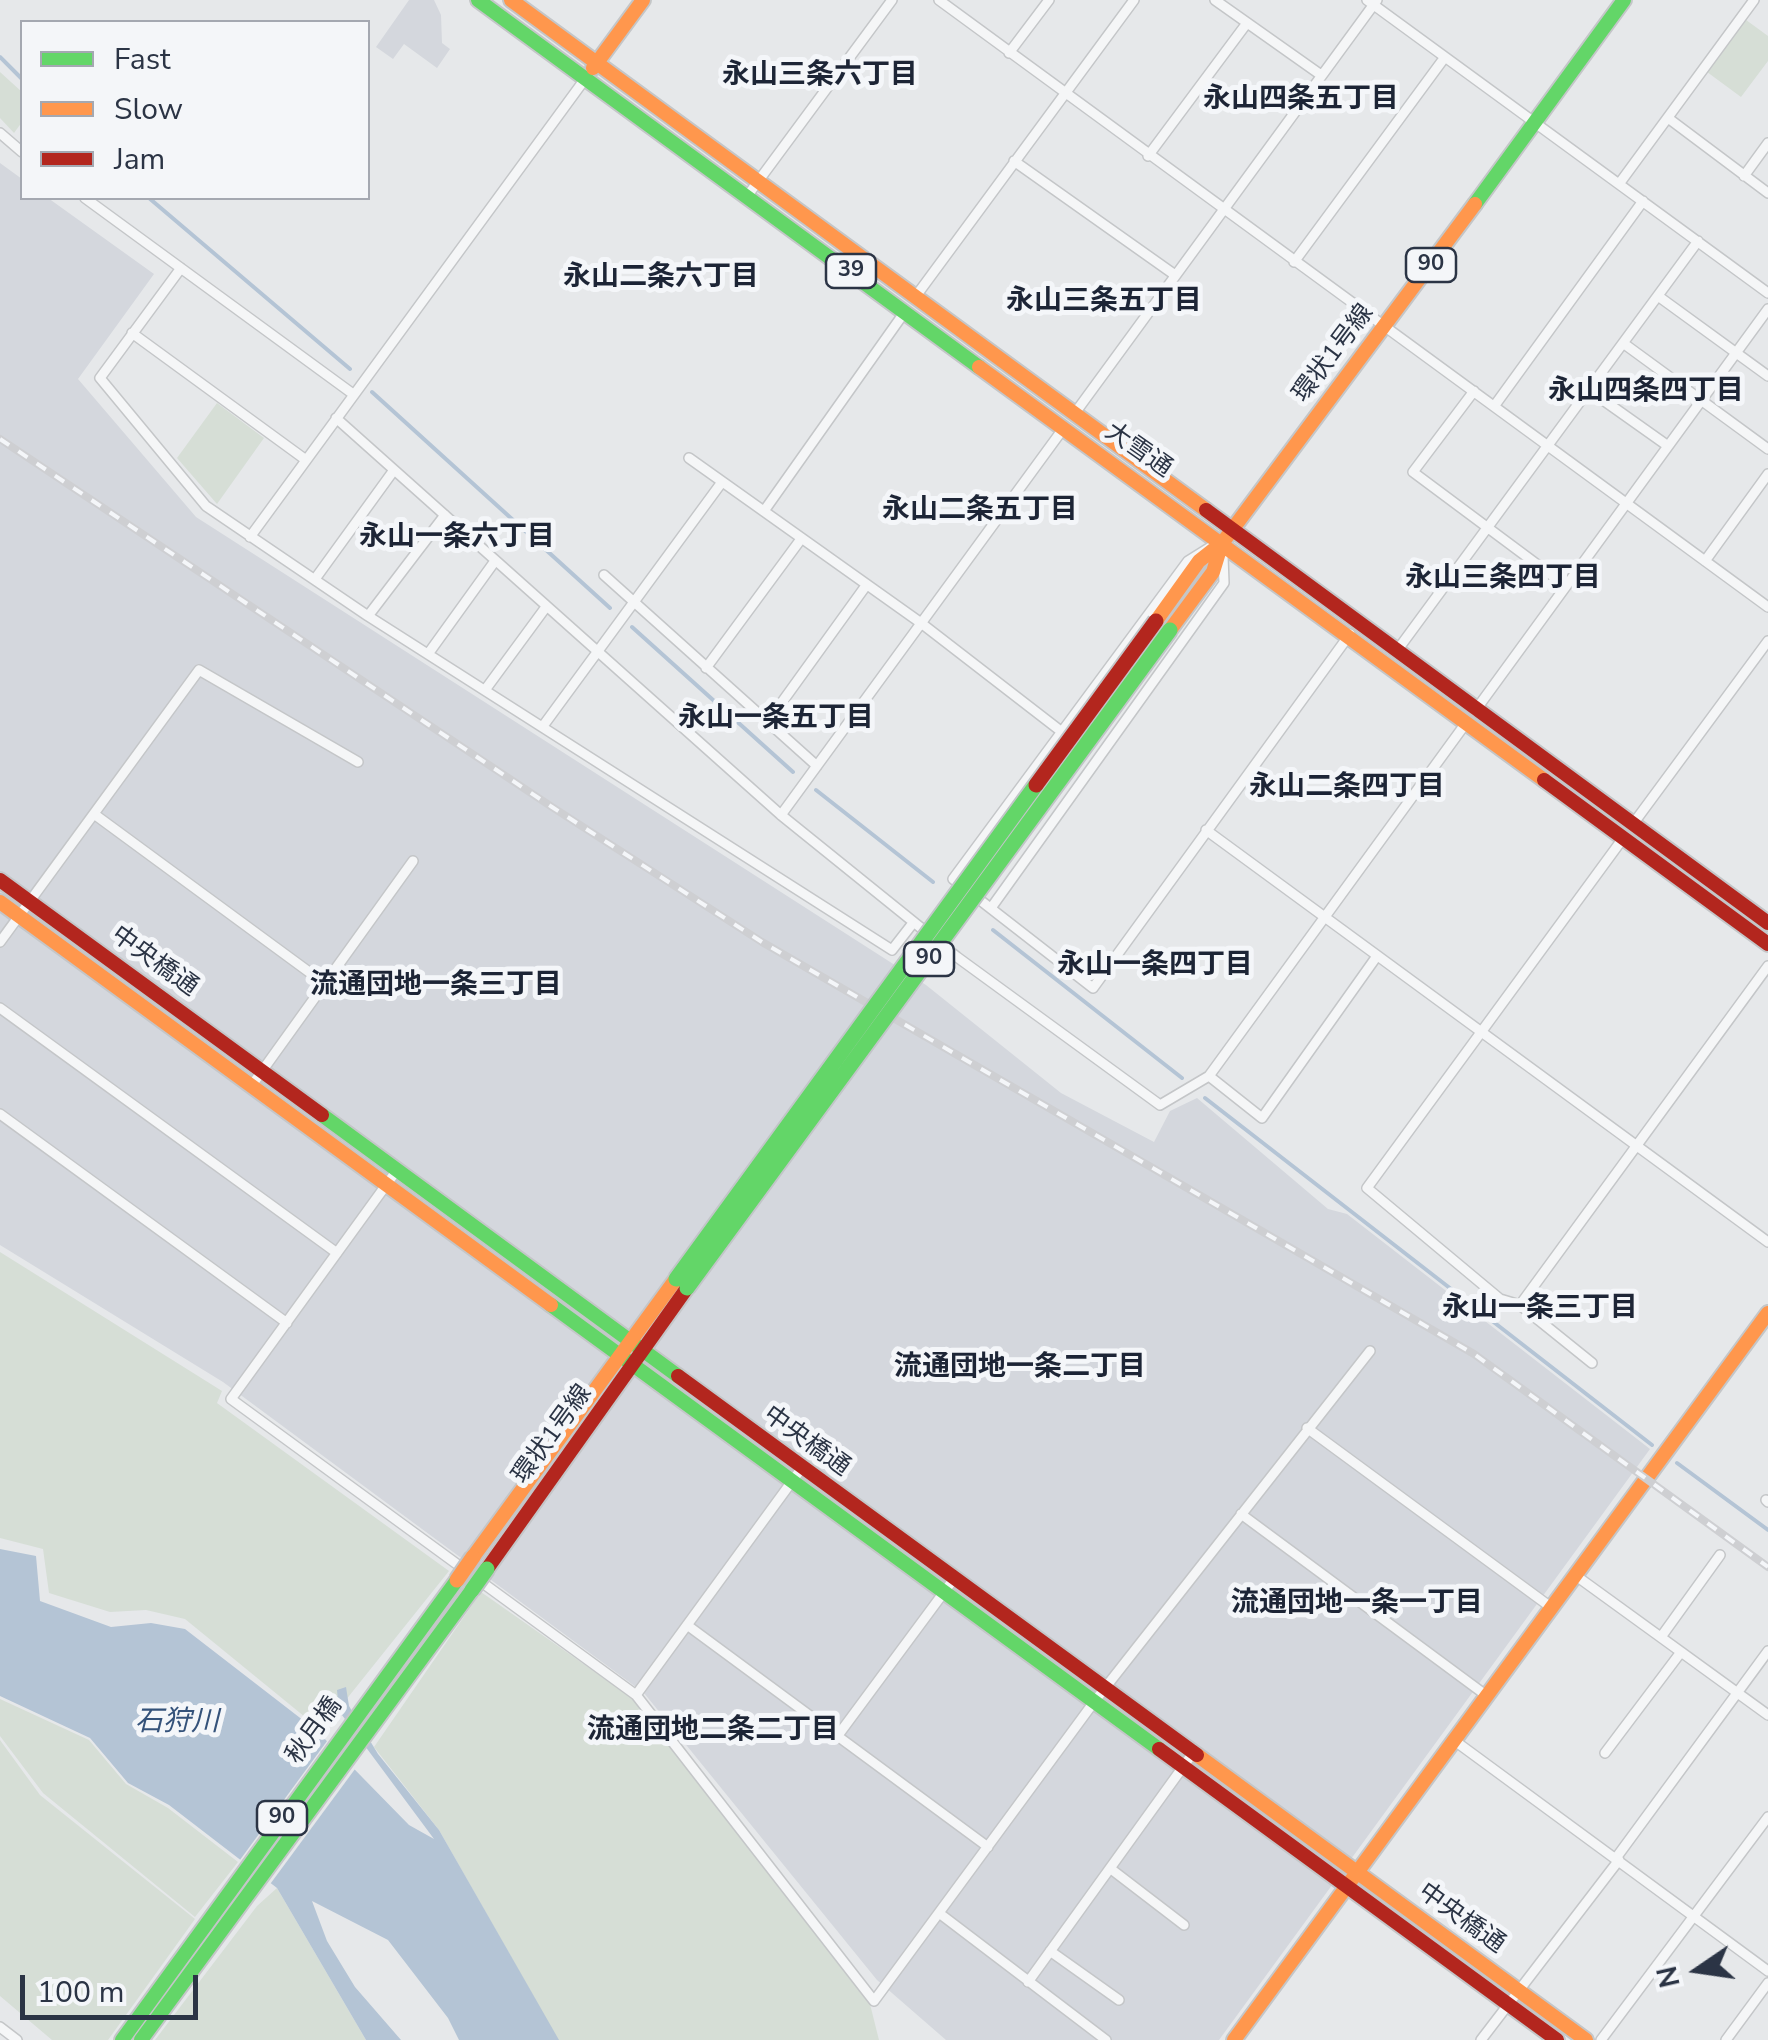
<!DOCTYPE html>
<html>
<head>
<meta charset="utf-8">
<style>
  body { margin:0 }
  #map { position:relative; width:1768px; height:2040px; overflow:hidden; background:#e6e8ea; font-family:"Nunito Sans",sans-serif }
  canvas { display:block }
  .legend { position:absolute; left:20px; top:20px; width:350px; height:180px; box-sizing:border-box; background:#f4f6f9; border:2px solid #a4a8b1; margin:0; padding:12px 18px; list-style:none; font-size:30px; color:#2b3445 }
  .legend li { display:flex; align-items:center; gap:20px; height:50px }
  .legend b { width:50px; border:2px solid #a4a8b1 }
  .north { position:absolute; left:1648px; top:1920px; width:100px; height:100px; -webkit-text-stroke:8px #f4f6f9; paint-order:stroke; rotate:257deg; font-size:28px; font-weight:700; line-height:40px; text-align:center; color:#2b3445 }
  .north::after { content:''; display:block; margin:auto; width:35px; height:45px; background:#2b3445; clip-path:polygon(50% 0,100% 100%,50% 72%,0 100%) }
  .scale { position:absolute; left:20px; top:1975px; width:178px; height:45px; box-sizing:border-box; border:5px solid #2b3445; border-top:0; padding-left:12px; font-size:30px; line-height:35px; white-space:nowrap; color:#2b3445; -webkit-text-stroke:8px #f4f6f9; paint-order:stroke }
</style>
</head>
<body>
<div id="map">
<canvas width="1768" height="2040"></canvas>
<ul class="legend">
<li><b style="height:12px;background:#63d668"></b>Fast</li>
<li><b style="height:12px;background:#ff974d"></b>Slow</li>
<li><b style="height:12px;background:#b3261e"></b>Jam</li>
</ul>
<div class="north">N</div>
<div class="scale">100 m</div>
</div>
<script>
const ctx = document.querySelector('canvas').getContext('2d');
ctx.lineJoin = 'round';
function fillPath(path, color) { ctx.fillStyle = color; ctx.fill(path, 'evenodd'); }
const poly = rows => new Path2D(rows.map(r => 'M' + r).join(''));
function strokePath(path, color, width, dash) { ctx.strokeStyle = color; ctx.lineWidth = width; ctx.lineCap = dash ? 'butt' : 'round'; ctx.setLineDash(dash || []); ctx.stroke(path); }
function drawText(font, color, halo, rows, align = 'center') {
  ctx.font = font + ' "Nunito Sans","Noto Sans JP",sans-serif'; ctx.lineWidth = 10; ctx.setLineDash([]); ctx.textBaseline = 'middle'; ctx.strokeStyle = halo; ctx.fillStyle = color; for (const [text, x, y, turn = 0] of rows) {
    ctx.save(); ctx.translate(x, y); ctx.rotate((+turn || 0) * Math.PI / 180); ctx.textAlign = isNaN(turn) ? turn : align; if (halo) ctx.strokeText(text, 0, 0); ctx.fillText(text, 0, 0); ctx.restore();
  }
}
fillPath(poly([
  [409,0,434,0,441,15,442,43,450,49,437,68,404,44,393,59,376,47],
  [0,163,22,179,22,198,48,198,154,274,78,379,196,517,926,985,1061,1093,1154,1142,1170,1111,1197,1098,1328,1209,1347,1214,1650,1449,1219,2040,946,2040,877,1980,644,1693,223,1382,0,1245]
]), '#d4d7dd');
fillPath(poly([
  [1742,17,1768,36,1768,61,1741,97,1703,69],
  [0,72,22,92,22,122,14,133,0,118],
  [217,403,264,438,217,504,177,458],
  [0,1252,222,1391,217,1403,449,1571,325,1726,305,1717,185,1619,146,1610,110,1612,49,1593,43,1549,0,1538],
  [481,1592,635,1700,870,2004,879,2040,558,2040,439,1830,374,1747],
  [0,1699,89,1740,126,1784,168,1808,238,1862,195,1917,43,1793,0,1736],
  [0,1740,40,1795,195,1919,108,2040,52,2040,0,1996],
  [277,1888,366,2040,155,2040,257,1906]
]), '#d6ded6');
fillPath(poly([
  [0,1549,36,1556,40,1601,111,1627,151,1623,185,1629,317,1731,409,1825,434,1839,339,1711,337,1690,346,1687,349,1706,378,1754,439,1830,559,2040,459,2040,448,2018,388,1940,312,1901,327,1941,355,1987,401,2040,366,2040,277,1888,169,1805,128,1783,90,1738,0,1696]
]), '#b4c4d5');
fillPath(poly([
  [330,1737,358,1765,268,1887,237,1864]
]), '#e6e8ea');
strokePath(poly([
  [0,57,22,79],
  [149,198,350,369],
  [372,392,610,608],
  [632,627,793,772],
  [816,790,933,882],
  [993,930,1182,1078],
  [1205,1098,1652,1445],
  [1677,1463,1768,1530]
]), '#b4c4d5', 4);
const street = poly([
  [939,0,1768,607],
  [1215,0,1321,75],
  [1367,0,1768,293],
  [1009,53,1049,0],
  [1668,118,1768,193],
  [0,133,22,152],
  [1148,156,1247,23],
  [1014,161,1175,275],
  [1744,176,1768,143],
  [1619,184,1754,0],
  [748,195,892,0],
  [85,198,353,394],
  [1294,262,1445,57],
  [181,268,100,378,206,506,368,616,892,950,913,923],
  [916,296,1134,0],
  [1658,296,1768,376],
  [132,333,306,460],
  [1623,343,1768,449],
  [1589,390,1668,446],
  [1474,391,1413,472,1566,586],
  [1495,405,1643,201],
  [1075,413,1377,0],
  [336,418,781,815,957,957,1160,1105,1209,1076,1466,723],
  [689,458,921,623,1062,732],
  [764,511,904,313],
  [250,537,585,79],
  [1212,546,1188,561,953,879,1093,988,1350,634],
  [1705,561,1768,474],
  [604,575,817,766],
  [315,579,394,470],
  [368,616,445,515],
  [1396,652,1698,241],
  [428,654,495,561],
  [706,668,801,539],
  [485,690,546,607],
  [1475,711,1768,309],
  [767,723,865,587],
  [543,726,722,482],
  [94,814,324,983],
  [781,815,1063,429],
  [1633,824,1768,641],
  [1206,830,1768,1242],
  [991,908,1224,583,1223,556],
  [0,942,199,670,358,762],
  [0,1008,337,1253],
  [1209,1076,1262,1118,1377,956],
  [252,1085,413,861],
  [0,1114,287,1323],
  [397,1170,231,1399,636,1695,874,2001,1094,1702,1370,1351],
  [1520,1305,1500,1299,1367,1188,1624,837],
  [1592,1363,1520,1305,1768,966],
  [1307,1428,1552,1608],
  [1766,1500,1768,1502],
  [1241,1514,1487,1696],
  [1575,1575,1768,1715],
  [687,1625,988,1847],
  [1661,1637,1720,1555],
  [636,1695,801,1469],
  [836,1738,953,1580],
  [1455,1741,1768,1971],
  [1605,1753,1681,1652],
  [1616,1858,1768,1651],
  [1111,1869,1184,1925],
  [939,1913,1106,2040],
  [1050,1951,1119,2000],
  [1028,1982,1193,1753],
  [0,2027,17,2040],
  [1481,2040,1619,1860],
  [1601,2040,1768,1817],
  [1726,2040,1768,1983]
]);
const fast = poly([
  [478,0,979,367],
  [1475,204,1624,0],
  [322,1115,678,1376],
  [551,1305,1159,1749],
  [122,2040,457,1580],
  [141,2040,472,1590]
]);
const slow = poly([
  [511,0,1206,510],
  [593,68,643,0],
  [979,367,1544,780],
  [1156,621,1199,561,1223,542,1475,204],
  [1170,630,1213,572,1221,546],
  [0,902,551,1305],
  [473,1557,676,1279],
  [1197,1755,1586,2040],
  [1234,2040,1768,1313]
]);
const jam = poly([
  [1206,510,1768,923],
  [1544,780,1768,944],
  [0,880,322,1115],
  [678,1376,1197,1755],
  [487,1569,687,1288],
  [1159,1749,1557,2040]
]);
strokePath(street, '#c4c6c8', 12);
strokePath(fast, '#c4c6c8', 18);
strokePath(slow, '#c4c6c8', 18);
strokePath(jam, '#c4c6c8', 18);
strokePath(street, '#f5f6f7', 9);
strokePath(fast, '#63d668', 14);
strokePath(slow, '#ff974d', 14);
strokePath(jam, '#b3261e', 14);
const rail = poly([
  [0,439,552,807,762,942,1474,1354,1768,1567]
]);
strokePath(rail, '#cecfd2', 8);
strokePath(rail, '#f4f6f9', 4, [11]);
const fastBridge = poly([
  [676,1279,1036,785],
  [687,1288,1170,630],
  [472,1590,487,1569]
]);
const slowBridge = poly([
  [457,1580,473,1557]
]);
const jamBridge = poly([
  [1036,785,1156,621]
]);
strokePath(fastBridge, '#c2c5c8', 19, []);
strokePath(slowBridge, '#c2c5c8', 19, []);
strokePath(jamBridge, '#c2c5c8', 19, []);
strokePath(fastBridge, '#63d668', 15);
strokePath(slowBridge, '#ff974d', 15);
strokePath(jamBridge, '#b3261e', 15);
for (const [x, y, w] of [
  [1431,265,50],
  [851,271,50],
  [929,959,50],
  [282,1818,50]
]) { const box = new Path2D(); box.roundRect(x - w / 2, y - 17, w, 34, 8); ctx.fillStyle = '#f4f6f9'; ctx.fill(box); strokePath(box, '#2b3445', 2.5); }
drawText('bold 22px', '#2b3445', null, [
  ["90",1431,265],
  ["39",851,271],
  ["90",929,959],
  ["90",282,1818]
]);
drawText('25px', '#2b3445', '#f4f6f9', [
  ["環状1号線",1334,354,-53],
  ["大雪通",1138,451,35],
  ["中央橋通",154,962,36],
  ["環状1号線",553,1435,-54],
  ["中央橋通",806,1442,36],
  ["秋月橋",315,1731,-54],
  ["中央橋通",1461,1919,36]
]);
drawText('bold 28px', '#1d2536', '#f4f6f9', [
  ["永山三条六丁目",820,76],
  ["永山四条五丁目",1301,100],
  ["永山二条六丁目",661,278],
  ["永山三条五丁目",1104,302],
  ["永山四条四丁目",1646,392],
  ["永山二条五丁目",980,511],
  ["永山一条六丁目",457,538],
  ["永山三条四丁目",1503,579],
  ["永山一条五丁目",776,719],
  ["永山二条四丁目",1347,788],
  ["永山一条四丁目",1155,966],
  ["流通団地一条三丁目",436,986],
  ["永山一条三丁目",1540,1309],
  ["流通団地一条二丁目",1020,1368],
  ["流通団地一条一丁目",1357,1604],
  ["流通団地二条二丁目",713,1731]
]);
drawText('italic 28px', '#34527a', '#f4f6f9', [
  ["石狩川",177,1723]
]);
</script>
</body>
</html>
